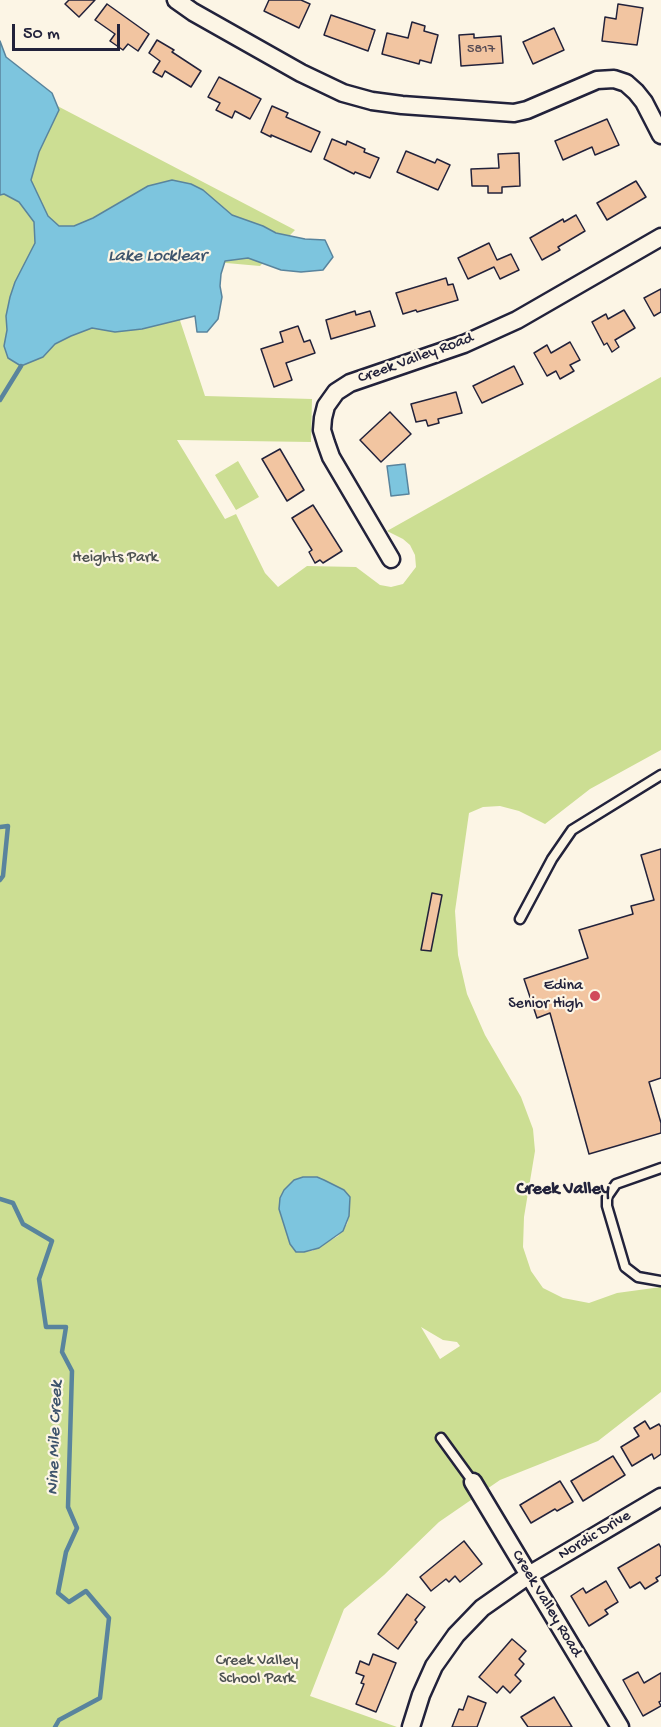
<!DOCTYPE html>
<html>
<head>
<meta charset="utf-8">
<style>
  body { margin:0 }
  #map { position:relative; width:661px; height:1727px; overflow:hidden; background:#fcf5e5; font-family:"Gochi Hand",sans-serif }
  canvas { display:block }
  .scale { position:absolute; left:12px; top:24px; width:108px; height:27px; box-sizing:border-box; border:3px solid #22223b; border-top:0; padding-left:8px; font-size:18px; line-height:21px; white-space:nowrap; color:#22223b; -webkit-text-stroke:4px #fcf5e5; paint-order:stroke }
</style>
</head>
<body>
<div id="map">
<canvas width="661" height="1727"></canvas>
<div class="scale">50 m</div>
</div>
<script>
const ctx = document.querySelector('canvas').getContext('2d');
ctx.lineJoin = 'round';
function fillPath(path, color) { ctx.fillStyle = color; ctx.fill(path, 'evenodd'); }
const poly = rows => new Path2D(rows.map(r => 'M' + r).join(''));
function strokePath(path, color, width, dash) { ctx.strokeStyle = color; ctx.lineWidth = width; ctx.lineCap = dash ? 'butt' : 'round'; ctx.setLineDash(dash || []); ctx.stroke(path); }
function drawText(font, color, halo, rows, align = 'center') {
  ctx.font = font + ' "Gochi Hand",sans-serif'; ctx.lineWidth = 4.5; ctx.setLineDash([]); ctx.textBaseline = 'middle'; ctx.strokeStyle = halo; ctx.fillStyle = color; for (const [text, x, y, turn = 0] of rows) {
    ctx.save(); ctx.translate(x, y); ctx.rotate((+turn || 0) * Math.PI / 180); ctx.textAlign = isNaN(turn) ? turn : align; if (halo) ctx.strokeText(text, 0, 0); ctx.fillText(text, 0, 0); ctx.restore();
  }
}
fillPath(poly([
  [0,76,295,230,260,266,159,257,205,396,312,399,311,442,177,440,225,519,236,514,265,573,278,587,307,566,356,567,380,585,391,587,403,584,416,567,415,555,410,545,403,539,387,531,661,377,661,750,590,789,545,824,519,811,500,806,483,807,469,813,455,911,458,955,467,994,485,1035,521,1097,533,1129,535,1151,524,1217,523,1247,531,1271,543,1288,563,1298,589,1303,617,1293,661,1287,661,1392,598,1441,500,1480,439,1522,384,1575,344,1609,310,1696,397,1727,0,1727],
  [303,1177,316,1177,324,1180,350,1197,349,1216,347,1224,338,1236,312,1251,296,1252,290,1244,279,1209,280,1198],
  [421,1327,443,1340,457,1342,460,1346,440,1359],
  [238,461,259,497,236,510,215,475]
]), '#ccde93');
const water = poly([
  [0,41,6,57,52,93,59,110,39,152,31,180,48,216,59,226,74,226,93,218,148,186,172,180,191,184,203,190,232,215,263,226,276,233,305,239,325,240,333,257,323,270,301,272,281,270,248,258,225,261,221,274,220,286,222,297,218,319,207,332,197,332,195,316,142,329,115,332,92,328,71,336,55,344,43,357,21,366,8,358,4,346,7,330,6,316,10,297,15,282,35,243,34,222,19,202,4,194,0,195,0,41],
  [405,464,409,494,391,496,387,466,405,464],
  [303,1177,317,1177,324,1180,344,1190,350,1197,349,1216,343,1231,319,1248,304,1252,296,1252,290,1244,279,1209,280,1198,284,1190,294,1180,303,1177]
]);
fillPath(water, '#7dc5de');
strokePath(water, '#59849d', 1.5);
strokePath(poly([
  [0,400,21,366],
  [0,827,8,826,3,876,0,880],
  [0,1199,13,1203,23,1224,52,1241,39,1279,46,1327,66,1327,62,1352,72,1371,68,1507,77,1528,66,1552,58,1593,69,1602,86,1591,109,1618,100,1698,59,1720,55,1727]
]), '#59849d', 4.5);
const building = poly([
  [69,0,95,0,79,17,65,4,69,0],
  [269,0,301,0,310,4,299,28,264,11,269,0],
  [107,4,149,34,138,51,128,44,123,50,110,41,115,34,95,20,107,4],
  [618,4,643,8,637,45,602,41,605,17,616,19,618,4],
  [331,15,375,30,368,51,324,35,331,15],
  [412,22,425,26,424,31,438,35,431,63,420,60,419,64,382,54,387,33,408,38,412,22],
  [554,28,564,50,533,64,523,42,554,28],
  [474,34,474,38,501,36,503,63,461,66,459,35,474,34],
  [157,40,174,50,172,52,201,71,191,87,165,71,162,77,153,72,160,61,149,53,157,40],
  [219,77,261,99,250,119,235,111,232,118,216,110,220,103,208,97,219,77],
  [272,106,288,113,286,117,320,132,311,152,271,135,271,137,261,132,272,106],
  [607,119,619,145,595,155,592,147,563,160,555,141,607,119],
  [332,139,346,145,347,141,365,149,364,152,379,158,370,178,355,172,354,174,324,159,332,139],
  [406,151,435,163,437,159,450,165,438,190,397,172,406,151],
  [519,153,520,186,502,187,502,193,488,193,488,186,472,186,471,169,499,168,498,154,519,153],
  [636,181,646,197,607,220,597,203,636,181],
  [576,215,585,231,558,247,560,250,542,260,530,238,563,219,564,222,576,215],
  [489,243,497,260,511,254,519,270,500,279,494,267,468,279,458,258,489,243],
  [446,278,448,285,453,284,458,300,417,312,416,310,403,314,396,293,446,278],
  [661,289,661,312,654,316,644,298,661,289],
  [624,310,635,328,615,340,619,347,612,352,607,343,604,345,592,322,606,314,608,319,624,310],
  [355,311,356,315,370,311,375,326,331,339,326,320,355,311],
  [298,326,304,342,310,340,315,353,286,363,292,380,274,387,261,349,283,342,280,332,298,326],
  [570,342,580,360,570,365,574,371,560,379,556,371,547,376,534,353,547,345,551,353,570,342],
  [514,366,523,384,482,403,473,386,514,366],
  [456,392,462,413,438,419,439,423,428,426,426,420,416,422,411,404,456,392],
  [390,412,411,434,381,462,360,440,390,412],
  [280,449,304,490,287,501,262,459,280,449],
  [313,505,342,551,323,563,320,560,315,563,309,552,312,550,292,518,313,505],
  [661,849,661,1078,649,1082,661,1123,661,1133,589,1154,550,1013,537,1018,524,979,588,958,579,930,633,914,631,906,654,900,641,855,661,849],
  [432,893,442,895,431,951,421,950,432,893],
  [645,1421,650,1429,659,1424,661,1427,661,1454,654,1459,652,1454,632,1466,621,1447,639,1436,634,1428,645,1421],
  [613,1456,625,1475,583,1501,571,1481,613,1456],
  [560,1481,573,1502,557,1511,555,1509,531,1523,520,1505,560,1481],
  [464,1541,482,1564,460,1582,455,1576,449,1582,446,1579,431,1591,420,1577,464,1541],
  [659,1544,661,1548,661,1575,656,1578,658,1581,645,1589,640,1582,630,1588,618,1568,659,1544],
  [606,1581,618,1602,605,1610,608,1614,589,1626,571,1596,583,1588,586,1593,606,1581],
  [407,1594,425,1607,415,1620,417,1622,398,1649,378,1634,407,1594],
  [512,1639,526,1651,519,1659,524,1664,515,1675,521,1681,510,1693,503,1686,497,1693,479,1677,512,1639],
  [373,1654,396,1663,376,1712,356,1704,364,1684,361,1683,364,1676,356,1673,360,1661,369,1665,373,1654],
  [638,1672,644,1683,661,1673,661,1701,659,1702,661,1706,643,1716,623,1680,638,1672],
  [468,1696,486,1703,477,1727,452,1727,459,1709,463,1710,468,1696],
  [554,1697,572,1727,528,1727,521,1717,554,1697]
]);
fillPath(building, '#f2c5a1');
strokePath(building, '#22223b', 1.5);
const service = poly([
  [520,919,552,859,572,830,661,775],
  [661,1168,616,1184,607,1197,607,1206,625,1267,638,1277,661,1281],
  [441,1438,473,1482]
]);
const minor = poly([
  [176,0,193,12,301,73,343,93,372,101,402,105,514,113,527,110,597,80,614,79,626,83,636,92,644,102,661,135],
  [391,559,331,457,326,443,322,430,323,418,326,406,336,392,350,383,464,344,517,320,661,237],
  [473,1482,620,1727],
  [411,1727,421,1695,434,1666,456,1635,482,1608,529,1575,661,1497]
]);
strokePath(service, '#22223b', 13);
strokePath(minor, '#22223b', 21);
strokePath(service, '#fcf5e5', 8);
strokePath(minor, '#fcf5e5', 16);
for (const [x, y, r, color] of [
  [595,996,6,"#d1495b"]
]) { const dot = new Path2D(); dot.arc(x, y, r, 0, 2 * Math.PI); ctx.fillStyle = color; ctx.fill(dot); strokePath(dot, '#fcf5e5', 2); }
drawText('14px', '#564b54', null, [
  ["5817",481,50]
]);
drawText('16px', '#22223b', '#fcf5e5', [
  ["Creek Valley Road",416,359,-20],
  ["Nordic Drive",595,1536,-31],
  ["Creek Valley Road",546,1604,59]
]);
drawText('16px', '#4c5151', '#fcf5e5', [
  ["Heights Park",115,559],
  ["Creek Valley",257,1662],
  ["School Park",257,1680]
]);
drawText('16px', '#22223b', '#fcf5e5', [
  ["Edina",583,987],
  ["Senior High",583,1005]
], 'right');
drawText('italic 18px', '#3d536c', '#fcf5e5', [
  ["Lake Locklear",157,257],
  ["Nine Mile Creek",56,1438,-88]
]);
drawText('bold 18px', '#22223b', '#fcf5e5', [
  ["Creek Valley",563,1190]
]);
</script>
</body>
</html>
